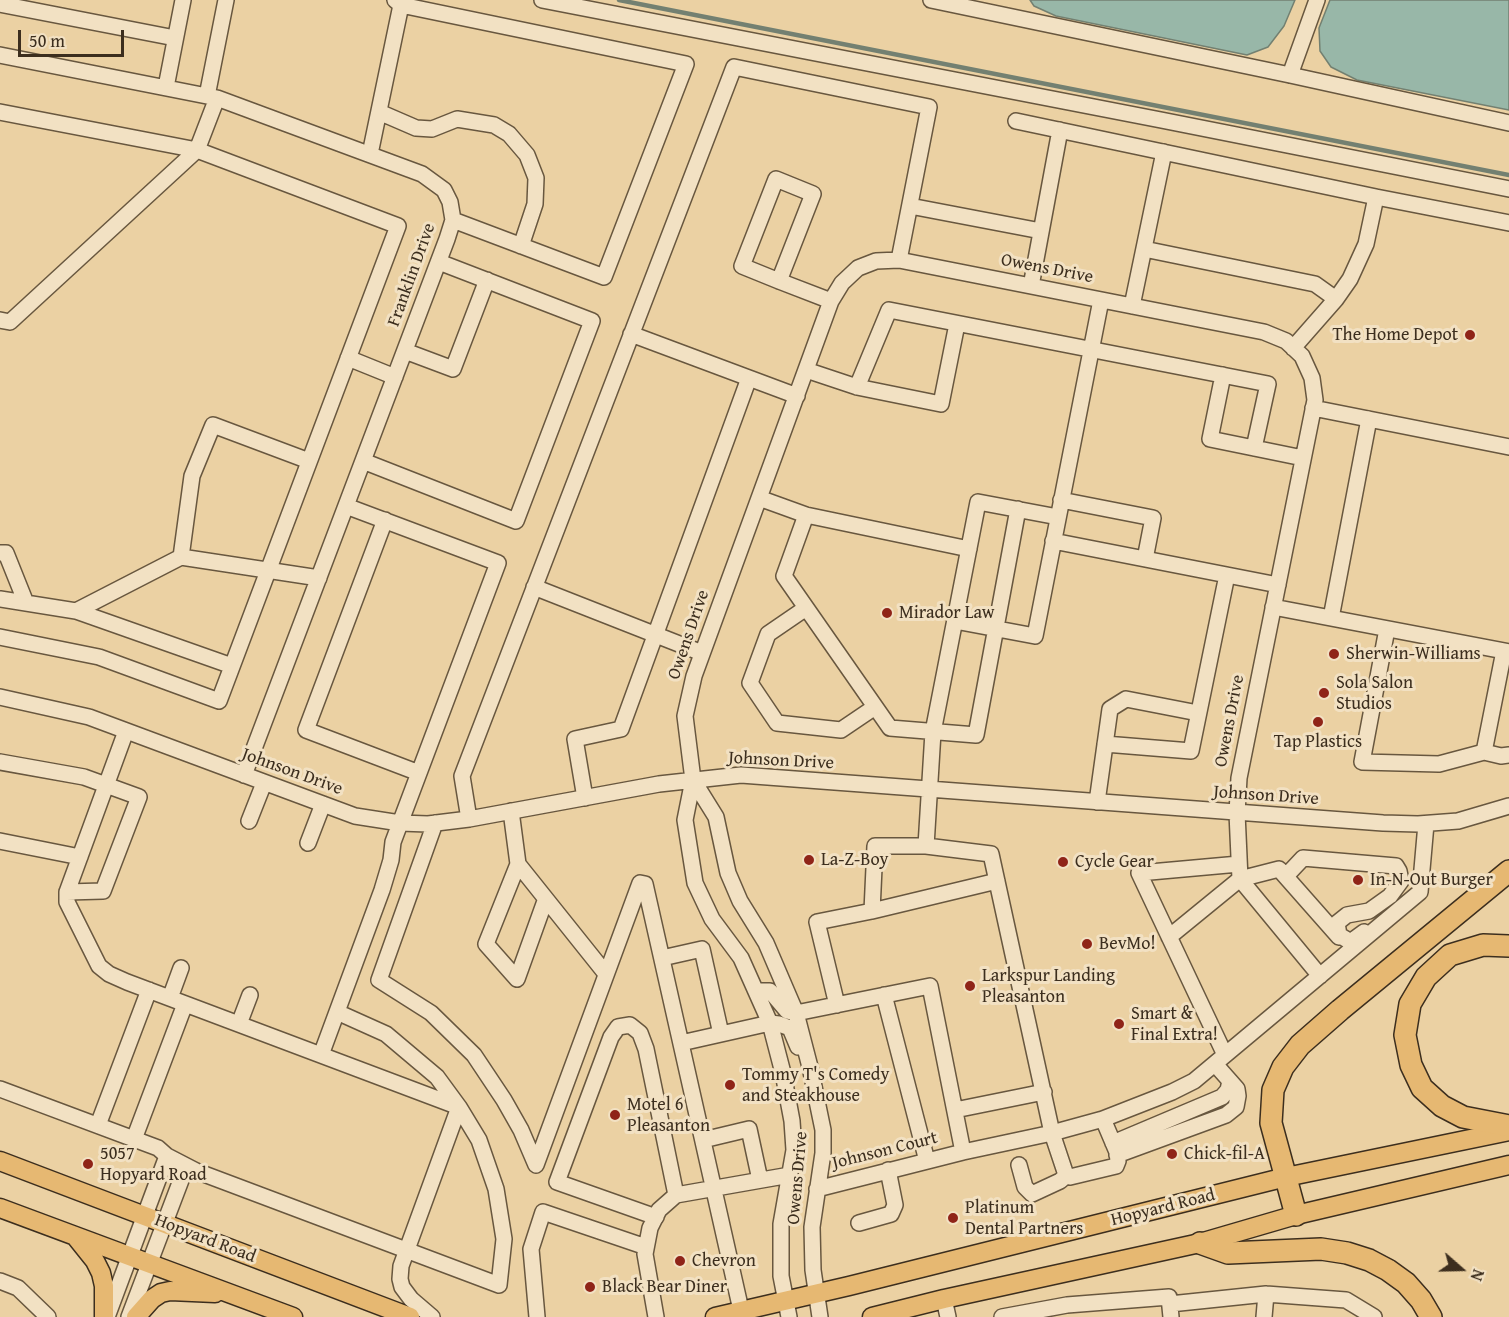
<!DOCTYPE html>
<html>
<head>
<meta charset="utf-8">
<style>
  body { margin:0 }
  #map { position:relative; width:1509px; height:1317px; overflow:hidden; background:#ebd1a3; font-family:"Gentium Book Plus",serif }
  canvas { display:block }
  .north { position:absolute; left:1431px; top:1239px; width:60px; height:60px; -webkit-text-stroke:4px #f2e1c3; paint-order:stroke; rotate:110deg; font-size:16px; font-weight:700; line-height:24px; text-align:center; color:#3c2e1e }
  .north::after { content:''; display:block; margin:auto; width:21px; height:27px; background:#3c2e1e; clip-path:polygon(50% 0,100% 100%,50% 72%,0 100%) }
  .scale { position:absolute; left:18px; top:30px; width:106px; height:27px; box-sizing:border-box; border:3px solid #3c2e1e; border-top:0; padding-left:8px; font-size:18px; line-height:21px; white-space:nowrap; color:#3c2e1e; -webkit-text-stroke:4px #f2e1c3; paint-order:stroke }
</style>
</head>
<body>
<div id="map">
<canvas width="1509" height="1317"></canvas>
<div class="north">N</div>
<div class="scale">50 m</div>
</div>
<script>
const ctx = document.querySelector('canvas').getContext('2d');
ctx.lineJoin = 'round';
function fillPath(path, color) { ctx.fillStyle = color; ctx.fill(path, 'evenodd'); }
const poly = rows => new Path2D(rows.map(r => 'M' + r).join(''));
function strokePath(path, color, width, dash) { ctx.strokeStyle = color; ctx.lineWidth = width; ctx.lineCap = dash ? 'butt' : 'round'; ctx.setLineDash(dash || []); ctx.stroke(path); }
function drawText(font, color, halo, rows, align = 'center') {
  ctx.font = font + ' "Gentium Book Plus",serif'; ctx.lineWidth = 6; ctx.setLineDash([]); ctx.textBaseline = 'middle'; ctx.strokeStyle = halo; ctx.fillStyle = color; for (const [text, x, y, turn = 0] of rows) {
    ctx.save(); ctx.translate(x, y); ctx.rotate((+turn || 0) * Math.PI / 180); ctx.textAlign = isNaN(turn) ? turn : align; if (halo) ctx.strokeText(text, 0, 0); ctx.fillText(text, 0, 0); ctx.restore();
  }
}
const water = poly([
  [1030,0,1295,0,1284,26,1268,47,1247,55,1056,16,1034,6,1030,0],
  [1330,0,1509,0,1509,110,1357,80,1331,67,1320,51,1319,28,1330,0]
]);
fillPath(water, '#98b7a8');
strokePath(water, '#738071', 1.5);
strokePath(poly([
  [619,0,1509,175]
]), '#738071', 4.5);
const minor = poly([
  [395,0,401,5,686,64,604,277,453,220],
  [542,0,1161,120,1509,189],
  [931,0,1290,75,1509,123],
  [0,4,175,38],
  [0,55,217,98,422,174,444,190,450,202,453,220,447,239,244,775],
  [1290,75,1317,0],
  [166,87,183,0],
  [207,96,226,0],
  [0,112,197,150,398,226,219,701,99,657,0,637],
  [379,112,416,128,432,129,457,119,494,125,509,134,527,155,536,178,535,204,521,246],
  [1016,121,1376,197],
  [370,154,401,5],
  [910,206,1041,231],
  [1144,249,1315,284,1336,299],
  [779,281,813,194,776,179,742,266,779,281,831,301],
  [1031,286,1060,130],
  [1132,306,1164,152],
  [0,320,10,322,197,150,217,98],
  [631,334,797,396],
  [1293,348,1336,299,1350,279,1366,244,1376,197,1509,223],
  [405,351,453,369,487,280],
  [348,358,395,377],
  [806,370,857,387,941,404,957,324],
  [1223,375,1210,439,1303,458],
  [857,387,889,310,1268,384,1254,448],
  [1313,408,1509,447],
  [363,461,516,521,592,321,439,262],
  [759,498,806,515,969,549],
  [1061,500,1153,518,1145,559],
  [806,515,784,576,890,728,976,735,1018,509],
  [385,520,306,730,419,773],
  [1053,541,1278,585],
  [0,553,6,553,26,603],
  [181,557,192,476,213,425,309,461],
  [534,587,702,653],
  [0,599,76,611,232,666],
  [1273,607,1509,652],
  [806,608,768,634,750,683,777,723,841,730,875,707],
  [76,611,181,557,319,578],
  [1331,618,1369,419],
  [955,621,1035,636,1101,300],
  [1387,629,1362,762,1439,764,1484,752,1504,651],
  [0,697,89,717,355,816,400,823,428,824,469,819,659,784,741,775,1383,823,1418,824,1458,821,1509,806],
  [126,731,67,892,67,902,99,966,109,974,127,982,459,1107,401,1266,400,1279,402,1287,411,1299,432,1317],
  [1105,744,1191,751,1227,575],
  [1484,752,1501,756,1509,755],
  [0,762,84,777,139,797,103,891,67,892],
  [693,780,716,817,728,873,740,901,766,943,796,1013,810,1067,823,1130,823,1153,812,1227,813,1270,820,1317],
  [585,798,575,739,621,729,749,378],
  [1097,802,1110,709,1126,699,1198,713],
  [511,811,518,864],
  [469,819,462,776,734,67,929,107,899,260],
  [249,821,264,783],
  [435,823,379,980,431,1013,474,1055,504,1100,521,1130,536,1165,640,883,645,884,741,1310],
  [0,841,80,857],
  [308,843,323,804],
  [926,846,933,732,978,502,1058,517],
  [1286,876,1303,858,1396,866,1399,871,1401,881,1390,896,1369,911,1347,915,1337,923,1339,935,1349,941,1353,940,1364,932],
  [545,901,517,979,486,944,518,864,606,974],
  [872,911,997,881],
  [1169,937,1240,879,1279,869,1339,937],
  [662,958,702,949,721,1034],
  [756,991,770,991,787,1011,796,1013,930,986,963,1152],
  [884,995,927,1161],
  [170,998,181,968],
  [837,1005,817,922,872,911,875,846,926,846,991,854,1052,1133,1103,1119,1172,1092,1194,1081,1420,892,1426,824],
  [239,1024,250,995],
  [681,1043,770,1023,779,1024,790,1028,798,1047],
  [321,1055,382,890,391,860,393,842,498,563,346,506],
  [1225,1055,1139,873,1239,864],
  [0,1089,158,1148,167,1156,196,1171,499,1285,504,1239,496,1189,479,1140,459,1107,437,1077,386,1034,337,1012],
  [955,1110,1044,1092],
  [98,1125,149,990],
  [134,1139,185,1004],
  [703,1140,749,1129,760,1180],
  [1113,1143,1222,1097,1228,1090,1230,1081,1215,1064],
  [1117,1155,1226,1115,1236,1107,1238,1096,1237,1089,1230,1081],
  [1019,1165,1025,1187,1032,1194,1060,1181,1067,1175],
  [817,1189,963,1152,1052,1133,1066,1175,1070,1177,1116,1166,1118,1161,1117,1152,1103,1119],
  [656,1217,557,1182,611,1037,618,1027,630,1025,640,1033,646,1049,676,1195],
  [859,1223,891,1214,895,1205,888,1170],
  [0,1281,18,1288,48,1317],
  [944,1299,948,1317],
  [1170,1304,1266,1294,1346,1300,1374,1317],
  [107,1317,167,1156],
  [129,1317,186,1167],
  [537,1317,531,1249,543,1212,646,1247],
  [656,1317,645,1254,650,1228,659,1210,676,1195,790,1175],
  [789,1317,781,1276,781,1224,794,1150,792,1121,783,1073,770,1023,741,958,712,919,695,883,685,820,693,780,685,716,694,676,831,301,842,283,858,268,876,261,899,260,1264,332,1286,341,1302,356,1312,378,1315,400,1239,778,1237,813,1240,879,1320,976],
  [1002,1317,1067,1305,1169,1297,1171,1317],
  [1264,1317,1266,1294]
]);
const major = poly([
  [0,1161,410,1317],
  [0,1208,293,1317],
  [75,1236,95,1261,101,1273,104,1286,104,1317],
  [136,1317,152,1299,161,1293,170,1291,215,1293],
  [715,1317,849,1286,1286,1177,1509,1131],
  [872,1317,944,1299,1200,1243,1296,1215,1509,1165]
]);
const highway = poly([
  [1509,946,1483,945,1450,955,1426,977,1410,1004,1405,1035,1411,1065,1422,1088,1442,1106,1463,1117,1509,1126],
  [1296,1215,1271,1123,1273,1090,1283,1067,1300,1045,1340,1010,1509,871],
  [1200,1243,1228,1253,1321,1249,1347,1253,1369,1260,1388,1270,1406,1283,1421,1300,1431,1317]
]);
strokePath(minor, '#68573f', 18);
strokePath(major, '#3c2e1e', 21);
strokePath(highway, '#3c2e1e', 24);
strokePath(minor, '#f2e1c3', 15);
strokePath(major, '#e6b872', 18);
strokePath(highway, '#e6b872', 21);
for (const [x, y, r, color] of [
  [1470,335,6,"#8f2418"],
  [887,613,6,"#8f2418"],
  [1334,654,6,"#8f2418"],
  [1324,693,6,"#8f2418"],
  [1318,722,6,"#8f2418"],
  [809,860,6,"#8f2418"],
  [1063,862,6,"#8f2418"],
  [1358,880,6,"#8f2418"],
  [1087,944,6,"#8f2418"],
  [970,986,6,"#8f2418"],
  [1119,1024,6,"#8f2418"],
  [730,1085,6,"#8f2418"],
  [615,1115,6,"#8f2418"],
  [1172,1154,6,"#8f2418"],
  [88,1164,6,"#8f2418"],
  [953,1218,6,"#8f2418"],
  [680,1261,6,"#8f2418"],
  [590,1287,6,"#8f2418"]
]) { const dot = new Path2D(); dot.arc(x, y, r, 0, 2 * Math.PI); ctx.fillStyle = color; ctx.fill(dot); strokePath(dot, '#f2e1c3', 2); }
drawText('18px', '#3c2e1e', '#f2e1c3', [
  ["Owens Drive",1047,269,11],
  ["Franklin Drive",412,275,-70],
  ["Owens Drive",689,635,-71],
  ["Owens Drive",1230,721,-79],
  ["Johnson Drive",781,761,3],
  ["Johnson Drive",292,772,20],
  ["Johnson Drive",1266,796,4],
  ["Johnson Court",885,1151,-14],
  ["Owens Drive",798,1178,-85],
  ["Hopyard Road",1163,1208,-14],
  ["Hopyard Road",205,1239,21]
]);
drawText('18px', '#3c2e1e', '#f2e1c3', [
  ["The Home Depot",1458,335,"right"],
  ["Mirador Law",899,613],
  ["Sherwin-Williams",1346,654],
  ["Sola Salon",1336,683],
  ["Studios",1336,704],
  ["Tap Plastics",1318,742,"center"],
  ["La-Z-Boy",821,860],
  ["Cycle Gear",1075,862],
  ["In-N-Out Burger",1370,880],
  ["BevMo!",1099,944],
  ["Larkspur Landing",982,976],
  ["Pleasanton",982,997],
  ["Smart &",1131,1014],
  ["Final Extra!",1131,1035],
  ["Tommy T's Comedy",742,1075],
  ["and Steakhouse",742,1096],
  ["Motel 6",627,1105],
  ["Pleasanton",627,1126],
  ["5057",100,1154],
  ["Hopyard Road",100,1175],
  ["Chick-fil-A",1184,1154],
  ["Platinum",965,1208],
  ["Dental Partners",965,1229],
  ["Chevron",692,1261],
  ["Black Bear Diner",602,1287]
], 'left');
</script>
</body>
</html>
